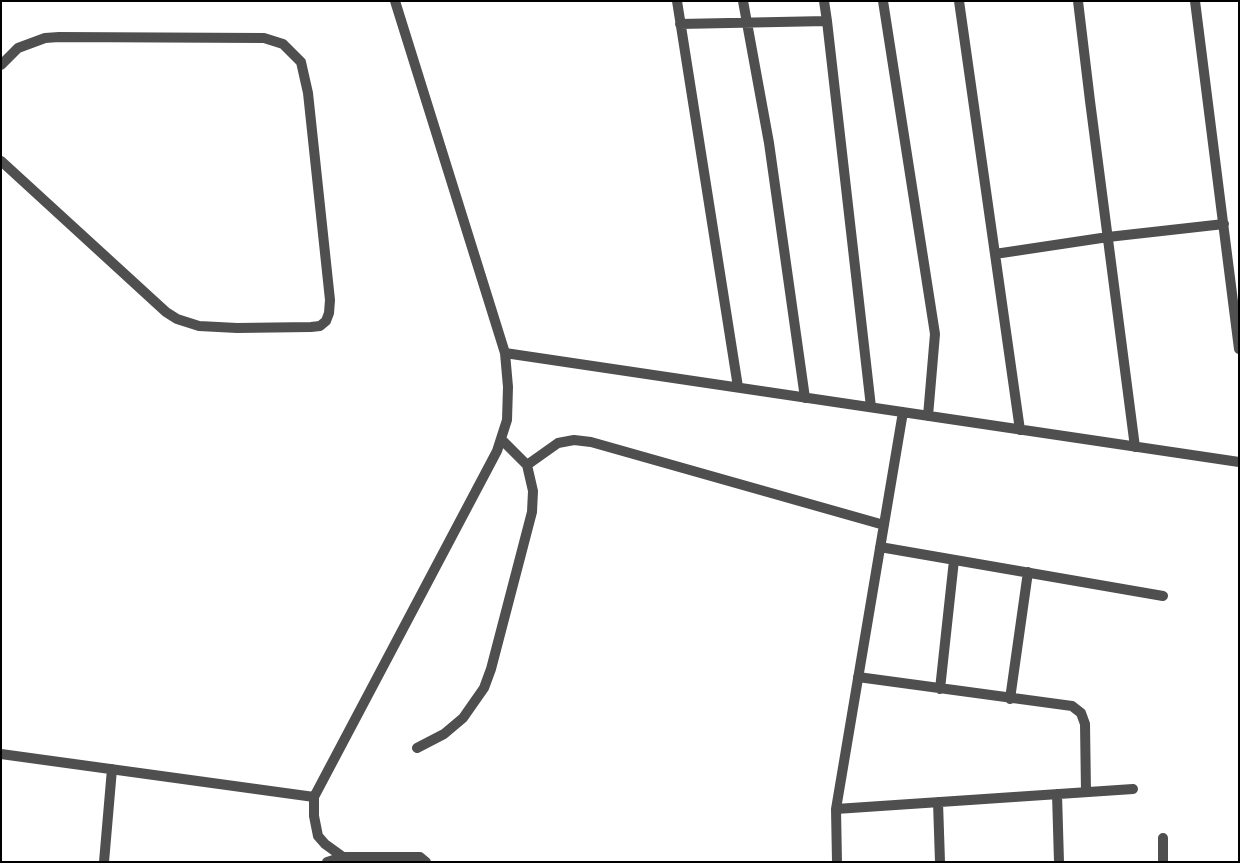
<!DOCTYPE html>
<html>
<head>
<meta charset="utf-8">
<style>
  body { margin:0 }
  #map { position:relative; width:1240px; height:863px; overflow:hidden; background:#fff; font-family:"Open Sans",sans-serif }
  canvas { display:block }
  .frame { position:absolute; inset:0; border:2px solid #000; pointer-events:none }
</style>
</head>
<body>
<div id="map">
<canvas width="1240" height="863"></canvas>
<div class="frame"></div>
</div>
<script>
const ctx = document.querySelector('canvas').getContext('2d');
ctx.lineJoin = 'round';
const poly = rows => new Path2D(rows.map(r => 'M' + r).join(''));
function strokePath(path, color, width, dash) { ctx.strokeStyle = color; ctx.lineWidth = width; ctx.lineCap = dash ? 'butt' : 'round'; ctx.setLineDash(dash || []); ctx.stroke(path); }
strokePath(poly([
  [395,1,505,353,508,387,507,420,497,451,314,797,314,816,318,836,325,844,343,857,420,857,426,862],
  [677,1,738,387],
  [743,1,769,143,805,398],
  [883,1,935,334,928,416],
  [959,1,1020,430],
  [1078,1,1090,101,1135,447],
  [1195,1,1239,349],
  [827,21,871,407],
  [680,24,827,21,824,1],
  [1,65,18,48,45,38,59,37,264,38,283,44,301,62,308,93,330,300,329,313,326,321,320,326,311,327,237,328,199,326,177,319,166,312,1,161],
  [995,254,1108,237,1224,224],
  [505,353,1239,462],
  [527,465,558,443,574,440,591,442,884,525],
  [880,547,1163,596],
  [858,677,1072,706,1081,713,1085,724,1086,792],
  [940,689,954,560],
  [1010,699,1028,572],
  [417,748,444,734,463,718,484,688,491,669,532,512,533,491,527,465,501,439],
  [1,754,314,797],
  [1057,794,1059,862],
  [938,802,940,862],
  [836,809,1133,789],
  [1163,838,1163,862],
  [104,862,112,769],
  [327,862,343,857],
  [837,862,836,809,903,412]
]), '#4f4f4f', 10);
</script>
</body>
</html>
